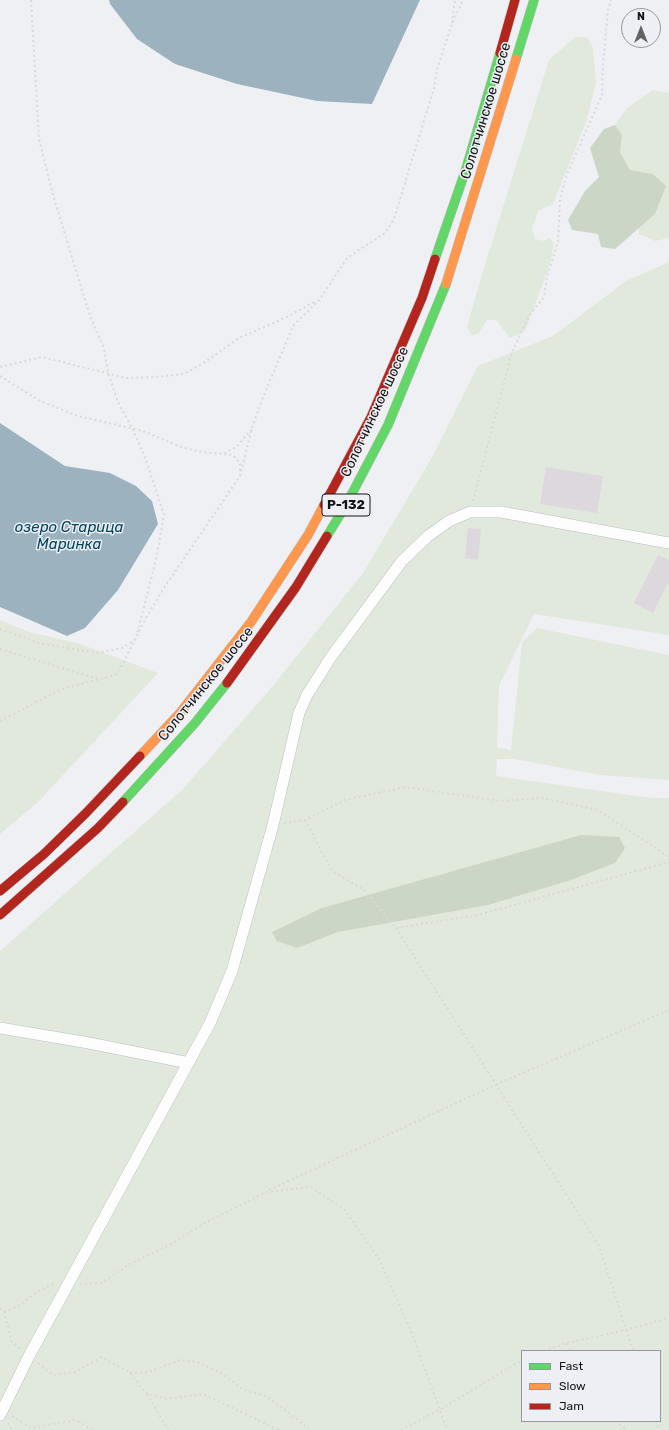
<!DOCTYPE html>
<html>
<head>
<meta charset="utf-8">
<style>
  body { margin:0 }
  #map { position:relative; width:669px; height:1430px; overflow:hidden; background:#eff0f3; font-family:Rubik,sans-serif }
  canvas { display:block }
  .legend { position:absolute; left:521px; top:1350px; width:140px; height:72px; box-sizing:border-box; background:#edeff5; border:1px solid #96989c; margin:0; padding:5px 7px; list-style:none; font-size:12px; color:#141517 }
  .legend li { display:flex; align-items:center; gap:8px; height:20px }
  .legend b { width:20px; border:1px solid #96989c }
  .north { position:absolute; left:621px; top:8px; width:40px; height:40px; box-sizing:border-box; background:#edeff5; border:1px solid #96989c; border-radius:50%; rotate:0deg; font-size:11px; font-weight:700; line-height:16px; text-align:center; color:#141517 }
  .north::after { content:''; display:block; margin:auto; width:14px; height:18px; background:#616264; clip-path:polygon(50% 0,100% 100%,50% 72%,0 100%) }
</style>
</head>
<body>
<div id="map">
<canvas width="669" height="1430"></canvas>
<ul class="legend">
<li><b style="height:5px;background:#63d668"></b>Fast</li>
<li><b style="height:5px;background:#ff974d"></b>Slow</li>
<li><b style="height:5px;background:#b3261e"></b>Jam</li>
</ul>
<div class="north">N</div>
</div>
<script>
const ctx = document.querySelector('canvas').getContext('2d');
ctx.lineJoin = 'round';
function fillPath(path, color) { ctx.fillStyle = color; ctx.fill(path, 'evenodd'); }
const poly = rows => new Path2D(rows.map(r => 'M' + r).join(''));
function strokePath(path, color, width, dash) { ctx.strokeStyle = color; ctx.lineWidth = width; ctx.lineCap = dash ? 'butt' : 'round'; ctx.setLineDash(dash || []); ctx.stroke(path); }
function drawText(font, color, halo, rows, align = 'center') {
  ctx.font = font + ' Rubik,sans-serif'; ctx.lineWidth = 3; ctx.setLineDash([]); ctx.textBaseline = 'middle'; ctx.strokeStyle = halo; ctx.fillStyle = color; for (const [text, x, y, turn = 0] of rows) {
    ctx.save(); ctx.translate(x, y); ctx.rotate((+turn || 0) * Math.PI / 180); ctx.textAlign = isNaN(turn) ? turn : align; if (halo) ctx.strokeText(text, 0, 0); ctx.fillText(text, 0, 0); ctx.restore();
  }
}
fillPath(poly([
  [575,37,587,37,593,48,596,82,587,120,553,204,538,211,532,229,535,239,544,241,550,238,554,244,549,267,525,331,510,338,496,320,487,320,479,333,472,336,467,327,479,284,549,60],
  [653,90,669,93,669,238,655,241,639,234,639,228,655,214,653,174,630,170,620,152,622,135,615,125,627,108],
  [669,262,669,635,534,614,499,686,497,747,511,750,522,642,537,628,669,655,669,780,601,775,514,759,497,759,496,776,651,798,669,798,669,1430,0,1430,0,951,183,789,272,687,363,573,431,459,478,366,553,336,626,281],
  [522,1351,660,1351,660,1421,522,1421],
  [0,620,29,632,77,643,158,673,38,802,0,834]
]), '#e0e9db');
fillPath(poly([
  [615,125,622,135,620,152,630,170,653,174,666,186,655,214,615,249,601,247,598,234,572,230,568,220,585,191,599,177,590,148,604,129],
  [581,835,619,837,625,848,615,863,571,880,488,905,338,932,297,948,277,941,272,932,322,908]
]), '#ccd6c7');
fillPath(poly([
  [109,0,420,0,372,104,317,101,237,84,175,64,137,39,110,4],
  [0,423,65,466,110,473,136,486,152,501,158,524,118,590,85,628,67,636,0,607]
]), '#9cb3bf');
fillPath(poly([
  [546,467,603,476,597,513,540,504],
  [468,528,481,529,478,560,465,558],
  [658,555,669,560,669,581,653,613,634,603]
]), '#ddd8de');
const street = poly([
  [0,1028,89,1043,189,1063],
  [0,1415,29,1356,210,1023,232,971,273,825,299,713,307,695,331,657,402,561,428,536,449,521,470,512,501,512,669,543]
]);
const fast = poly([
  [516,59,534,0],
  [435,259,466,169,500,53],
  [327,536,346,505,388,425,446,284],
  [123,802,195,723,227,683]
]);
const slow = poly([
  [446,284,516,59],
  [140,756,180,713,251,622,308,535,324,505]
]);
const jam = poly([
  [500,53,515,0],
  [324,505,371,417,422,298,435,259],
  [227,683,296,587,327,536],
  [0,891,44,854,86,813,140,756],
  [0,915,98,828,123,802]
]);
strokePath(street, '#bdbec0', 12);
strokePath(fast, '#bdbec0', 10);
strokePath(slow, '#bdbec0', 10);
strokePath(jam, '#bdbec0', 10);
strokePath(poly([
  [31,0,39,139,53,195,90,316,104,348,108,373,118,402,132,428,146,460,164,515,156,560,137,634],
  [452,23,455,0],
  [0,367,42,357,126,378,156,377,183,374,202,364,239,338,287,317,316,301],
  [0,376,40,401,78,416,143,431,181,447,202,452,233,455,240,463,240,472],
  [224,453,236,447,252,429],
  [473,501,512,352,529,316,544,297,547,277,558,242,560,199,567,174,602,95,603,65,608,10,611,0],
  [0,629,39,643,97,653,122,648,135,640],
  [0,649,81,674,101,679,115,675,121,667,147,616,166,585,240,476,252,428,262,400,293,326,320,299,347,258,385,233,394,219,434,88,437,69,452,24,463,0],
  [0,721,59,690,100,679],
  [305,820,332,871,364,890,396,928,478,915,669,862],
  [284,823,305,820,345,800,405,787,501,801,542,798,598,810,669,857],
  [396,928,599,1246,633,1351],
  [269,1190,495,1085,669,1010],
  [80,1284,102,1283,128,1265,169,1245,205,1223,266,1192,311,1187,345,1210,379,1259,411,1331,447,1430],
  [0,1308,4,1312,12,1342,21,1349],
  [4,1312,18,1306,40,1290,55,1283],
  [567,1343,626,1330,669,1318],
  [544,1351,567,1343,571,1351],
  [38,1363,53,1375,75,1372,102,1357,130,1373,147,1394,167,1399,203,1394,279,1430],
  [130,1373,149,1372,180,1360,197,1362,223,1374,244,1390,266,1396,297,1419,310,1430],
  [147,1394,168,1430],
  [12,1416,31,1428,76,1420,92,1430],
  [615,1421,628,1430],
  [656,1421,659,1430],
  [8,1423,12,1430],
  [401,1430,441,1409,522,1360]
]), '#d9d9da', 2, [2, 3]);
strokePath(street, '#fdfdfd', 11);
strokePath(fast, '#63d668', 9);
strokePath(slow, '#ff974d', 9);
strokePath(jam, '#b3261e', 9);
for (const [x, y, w] of [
  [346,505,48]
]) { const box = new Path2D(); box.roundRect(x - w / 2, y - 11, w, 22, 3); ctx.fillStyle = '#edeff5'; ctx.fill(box); strokePath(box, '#141517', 1); }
drawText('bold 13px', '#141517', null, [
  ["Р-132",346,505]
]);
drawText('14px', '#141517', '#edeff5', [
  ["Солотчинское шоссе",486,111,-73],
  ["Солотчинское шоссе",375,412,-65],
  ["Солотчинское шоссе",206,684,-51]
]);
drawText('italic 15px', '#00455c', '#edeff5', [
  ["озеро Старица",69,528],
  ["Маринка",69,545]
]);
</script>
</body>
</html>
